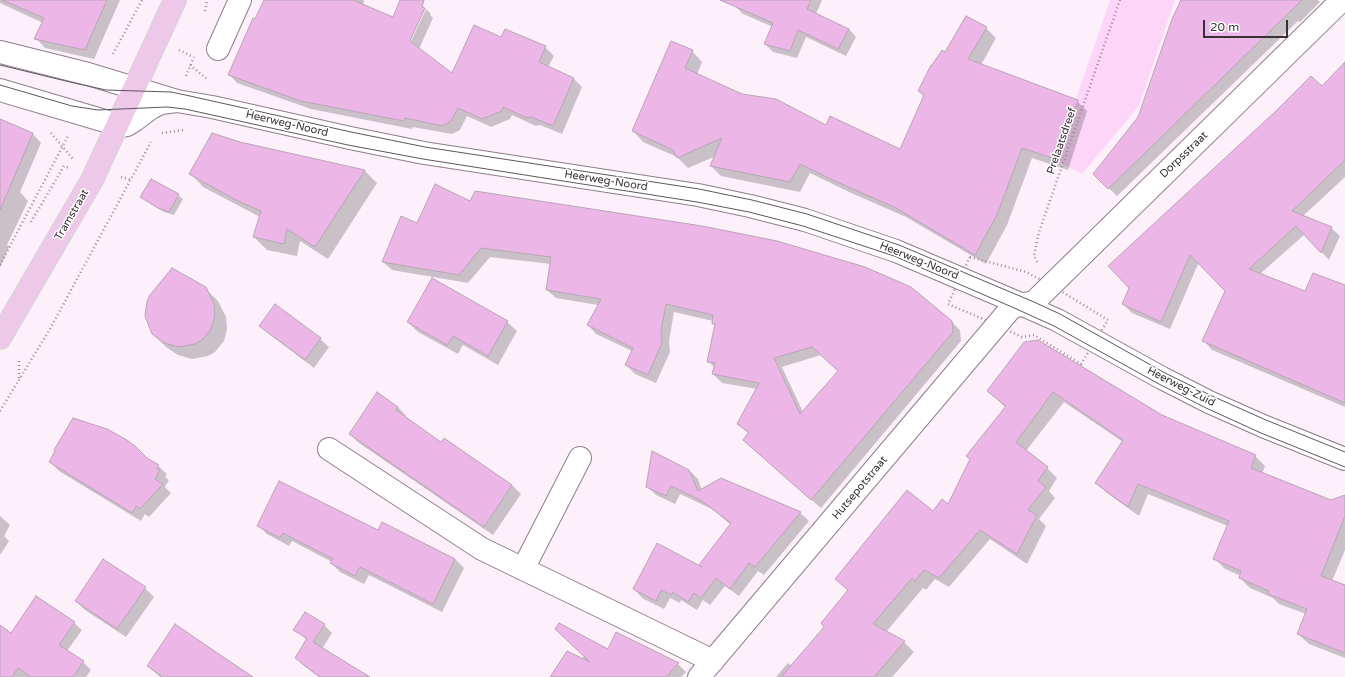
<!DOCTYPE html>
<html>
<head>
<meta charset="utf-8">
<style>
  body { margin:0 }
  #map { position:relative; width:1345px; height:677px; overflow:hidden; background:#fdf0fb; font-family:"Varela Round",sans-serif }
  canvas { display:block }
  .scale { position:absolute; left:1203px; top:20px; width:85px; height:18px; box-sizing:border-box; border:2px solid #393038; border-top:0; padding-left:5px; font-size:12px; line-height:14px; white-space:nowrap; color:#393038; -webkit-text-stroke:3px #fff; paint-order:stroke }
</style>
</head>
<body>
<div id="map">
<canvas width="1345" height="677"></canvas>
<div class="scale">20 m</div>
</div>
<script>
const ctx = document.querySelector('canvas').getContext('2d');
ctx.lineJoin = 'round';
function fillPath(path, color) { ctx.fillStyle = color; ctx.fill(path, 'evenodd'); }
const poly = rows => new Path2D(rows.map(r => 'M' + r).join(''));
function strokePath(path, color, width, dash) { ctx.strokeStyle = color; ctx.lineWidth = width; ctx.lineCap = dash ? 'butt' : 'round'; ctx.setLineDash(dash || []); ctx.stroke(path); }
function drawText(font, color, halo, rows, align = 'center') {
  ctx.font = font + ' "Varela Round",sans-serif'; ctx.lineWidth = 3; ctx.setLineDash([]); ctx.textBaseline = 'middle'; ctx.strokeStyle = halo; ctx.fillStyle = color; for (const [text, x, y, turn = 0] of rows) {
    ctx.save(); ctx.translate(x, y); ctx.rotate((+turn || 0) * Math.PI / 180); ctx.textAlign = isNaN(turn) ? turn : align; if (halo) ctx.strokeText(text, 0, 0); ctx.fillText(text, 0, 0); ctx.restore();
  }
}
fillPath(poly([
  [1110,0,1175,0,1139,106,1082,174,1055,160]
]), '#fdd5f8');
fillPath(poly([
  [0,0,120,0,94,59,45,48,36,38,43,23,0,3],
  [265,0,364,0,363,5,393,18,402,0,413,0,422,5,431,14,430,15,433,18,419,49,453,75,502,39,545,47,554,56,548,67,574,79,582,87,562,134,540,125,536,126,512,115,510,119,491,127,467,116,460,130,452,134,413,127,412,129,311,109,237,83,229,74],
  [424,7,426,9,409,46,407,45],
  [738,0,822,0,816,14,849,29,856,37,846,56,806,37,797,58,773,52,765,44,773,27,743,14,735,6],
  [1215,0,1318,0,1320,2,1300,22,1298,21,1117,196,1102,182,1139,118],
  [986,28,996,38,981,65,1077,101,1087,111,1068,170,1032,158,1007,225,986,264,906,217,849,192,810,173,800,192,721,176,711,166,716,156,688,168,677,157,643,142,633,131,692,51,702,62,697,75,741,95,827,126,901,151,925,97,919,91,946,54],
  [1345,77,1345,177,1303,216,1331,228,1340,236,1329,260,1305,234,1260,274,1305,293,1345,295,1345,407,1212,350,1204,341,1226,290,1199,262,1170,329,1132,313,1123,304,1322,88],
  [0,120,33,134,41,143,20,192,28,201,7,245,9,247,0,268],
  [240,143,365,171,377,183,328,259,300,241,297,256,267,250,254,237,260,217,203,187,191,174],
  [178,195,183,199,174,215,164,212,146,201,141,197],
  [471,202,951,321,960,330,961,341,821,508,753,449,749,434,738,424,757,389,722,383,713,374,715,368,708,361,715,325,713,323,713,321,674,312,669,341,670,352,656,383,635,374,626,365,632,351,596,334,588,325,598,305,556,298,547,290,551,264,490,257,468,283,392,270,383,262,418,224],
  [821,355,839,371,803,412,782,367],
  [205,288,218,301,226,317,227,329,224,341,215,352,208,356,192,359,178,355,166,347,153,334],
  [408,322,507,322,517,331,498,365,463,345,458,354,418,332],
  [260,326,320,339,329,347,314,368,269,334],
  [1025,343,1161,416,1255,456,1265,466,1262,474,1331,501,1345,501,1345,550,1332,581,1345,586,1345,658,1309,644,1298,634,1306,614,1279,604,1273,598,1250,588,1240,578,1241,576,1225,569,1215,559,1228,526,1148,494,1139,516,1107,493,1097,483,1123,442,1064,402,1026,451,1047,468,1057,478,1049,491,1055,498,1039,519,1046,526,1027,564,990,539,949,587,935,579,926,590,923,588,886,632,904,642,914,652,892,677,776,677,788,663,792,666,825,627,849,591,836,579,933,512,948,506,1006,408,988,391],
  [377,393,398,407,406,416,405,418,441,443,444,440,512,485,521,494,493,535,359,443,350,434],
  [147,460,158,466,167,474,165,477,169,480,165,487,171,493,149,517,145,514,141,521,59,471,50,462],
  [689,470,698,479,702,490,722,479,800,513,809,521,764,575,758,571,739,596,725,586,710,605,703,600,697,610,681,600,680,603,670,598,664,609,642,598,634,589,704,570,731,525,712,509,680,494,675,504,656,495,647,486],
  [0,516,10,525,4,536,9,541,0,555],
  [383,523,455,559,464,568,442,612,369,575,364,584,340,572,331,563,332,562,292,541,289,546,267,534,258,525,378,531],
  [104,560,145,588,154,597,126,637,85,610,76,601],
  [74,623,82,630,67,651,83,662,91,670,86,677,0,677,0,647,12,634],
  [324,625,332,633,322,649,368,677,319,677,304,666,296,658,307,640,295,630],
  [592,642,609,651,678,664,686,672,681,677,551,677,582,659],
  [148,666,249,677,160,677]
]), '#0003');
const building = poly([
  [2,0,107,0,85,50,34,39,44,18,2,0],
  [264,0,353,0,393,17,400,0,424,0,422,7,425,8,410,41,452,73,474,25,501,37,505,29,546,46,539,62,574,78,553,126,531,117,527,118,503,107,502,111,482,119,458,108,451,121,443,126,405,118,404,121,301,101,228,75,253,18,255,19,264,0],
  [720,0,811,0,807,9,849,29,838,49,798,30,790,51,764,44,773,23,720,0],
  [1181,0,1302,0,1108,189,1093,174,1138,117,1172,19,1181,0],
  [966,16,987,27,968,59,1078,100,1058,160,1022,148,997,215,975,255,894,207,837,182,800,164,790,182,710,166,722,138,677,158,673,150,632,131,671,41,693,50,685,68,742,94,776,99,826,125,830,116,900,149,924,95,918,91,931,65,932,65,942,50,945,52,966,16],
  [1345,62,1345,160,1292,211,1332,227,1321,253,1296,226,1249,269,1305,291,1313,273,1345,285,1345,403,1202,341,1225,291,1190,255,1161,322,1122,304,1129,288,1108,266,1277,110,1311,76,1322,86,1345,62],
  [0,119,33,133,0,210,0,119],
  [212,133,240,142,365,170,315,247,287,229,284,244,253,237,261,211,236,200,189,174,212,133],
  [151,179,179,194,169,212,158,208,140,197,151,179],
  [435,184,470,201,475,191,702,226,777,241,865,267,911,287,952,321,953,332,811,500,743,440,749,432,737,424,759,383,712,374,715,363,707,362,715,324,712,324,713,315,666,304,661,331,662,343,648,375,625,365,633,348,587,325,601,299,546,290,551,257,481,248,459,275,382,262,401,216,417,223,435,184],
  [812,347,838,371,800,414,774,358,812,347],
  [172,268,206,287,214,304,215,316,211,329,202,340,195,344,179,347,164,343,152,334,145,316,147,301,150,295,172,268],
  [432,278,508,321,488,356,453,336,447,345,407,322,432,278],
  [275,304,321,338,305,360,259,326,275,304],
  [1038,340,1162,415,1256,455,1251,468,1331,500,1345,495,1345,516,1321,576,1345,585,1345,653,1297,634,1307,609,1268,594,1269,591,1239,578,1241,571,1213,559,1229,521,1138,484,1128,507,1095,483,1123,440,1053,392,1016,442,1048,467,1038,481,1046,487,1028,510,1037,515,1017,554,980,530,939,578,924,570,915,581,912,578,873,624,905,641,874,677,781,677,824,627,821,623,848,590,835,579,907,490,933,511,942,499,948,504,970,459,966,456,1006,406,987,391,1024,342,1038,340],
  [377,392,398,407,396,410,417,425,441,442,444,438,512,485,484,527,349,434,377,392],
  [73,418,107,429,127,440,135,446,147,458,159,465,157,468,160,470,155,479,163,484,140,509,136,506,132,513,49,462,55,451,54,450,73,418],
  [652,451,689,470,698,491,721,478,801,512,755,567,749,563,730,589,716,578,701,598,694,593,688,602,673,592,671,595,661,590,656,601,633,589,657,543,702,567,699,565,731,523,702,501,671,486,666,496,646,487,652,451],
  [279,481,378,530,382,522,455,559,433,604,360,567,355,576,330,563,333,559,283,533,280,538,257,526,279,481],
  [103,559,146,587,117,629,75,601,103,559],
  [36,596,75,622,59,645,84,661,73,677,31,677,18,668,12,677,0,677,0,625,11,633,36,596],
  [305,612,325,624,313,642,370,677,320,677,295,658,307,638,293,630,305,612],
  [559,623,608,649,616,632,679,663,666,677,550,677,567,651,590,662,555,629,559,623],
  [175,624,210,648,253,677,163,677,147,666,175,624]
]);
fillPath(building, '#ecb7e6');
strokePath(building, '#b8a4b6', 1);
const minor = poly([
  [218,49,240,0],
  [0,52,88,74,177,101,212,107,350,138,424,153,698,195,750,206,805,220,896,251,1023,305,1057,320,1162,378,1209,402,1263,426,1345,459],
  [0,90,122,126,127,125,135,120,151,108,161,103,177,101],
  [329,449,482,549,608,610,713,661],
  [523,569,580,458],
  [699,677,1012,307,1034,302,1342,0]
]);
const major = poly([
  [0,338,92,180,175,0]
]);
strokePath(minor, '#907d8e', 24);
strokePath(major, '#d7d6d7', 24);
strokePath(poly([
  [205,11,207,0],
  [179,50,193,57],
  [113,54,142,0],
  [190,65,207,79],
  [186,76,194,57],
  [51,133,73,159],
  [162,133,183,130],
  [121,177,131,180],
  [31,222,64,166,69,168],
  [970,257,1026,272,1051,285,1108,320,1081,364,1034,335,1022,337,997,325,948,304,970,257],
  [1037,262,1034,256,1039,232,1120,0],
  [0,265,68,136],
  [19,378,19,361],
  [0,411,50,329,151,142]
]), '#978c96', 2.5, [1, 3]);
strokePath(minor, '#fff', 22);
strokePath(major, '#edc8e9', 22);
strokePath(poly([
  [0,65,70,82,106,90,171,92,190,96,351,132,425,147,699,189,752,200,807,214,899,245,1034,302,1060,314,1165,373,1212,396,1266,420,1345,452],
  [0,85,72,106,98,110,167,107,185,109,348,145,423,159,697,202,749,212,803,226,894,256,1012,307,1054,326,1159,384,1206,408,1261,433,1345,467]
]), '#5f555e', 1);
drawText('11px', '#393038', '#fff', [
  ["Heerweg-Noord",287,124,13],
  ["Prelaatsdreef",1062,141,-71],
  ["Dorpsstraat",1184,155,-44],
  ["Heerweg-Noord",606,181,9],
  ["Tramstraat",72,215,-60],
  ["Heerweg-Noord",919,261,22],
  ["Heerweg-Zuid",1181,387,27],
  ["Hutsepotstraat",860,488,-50]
]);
</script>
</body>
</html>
